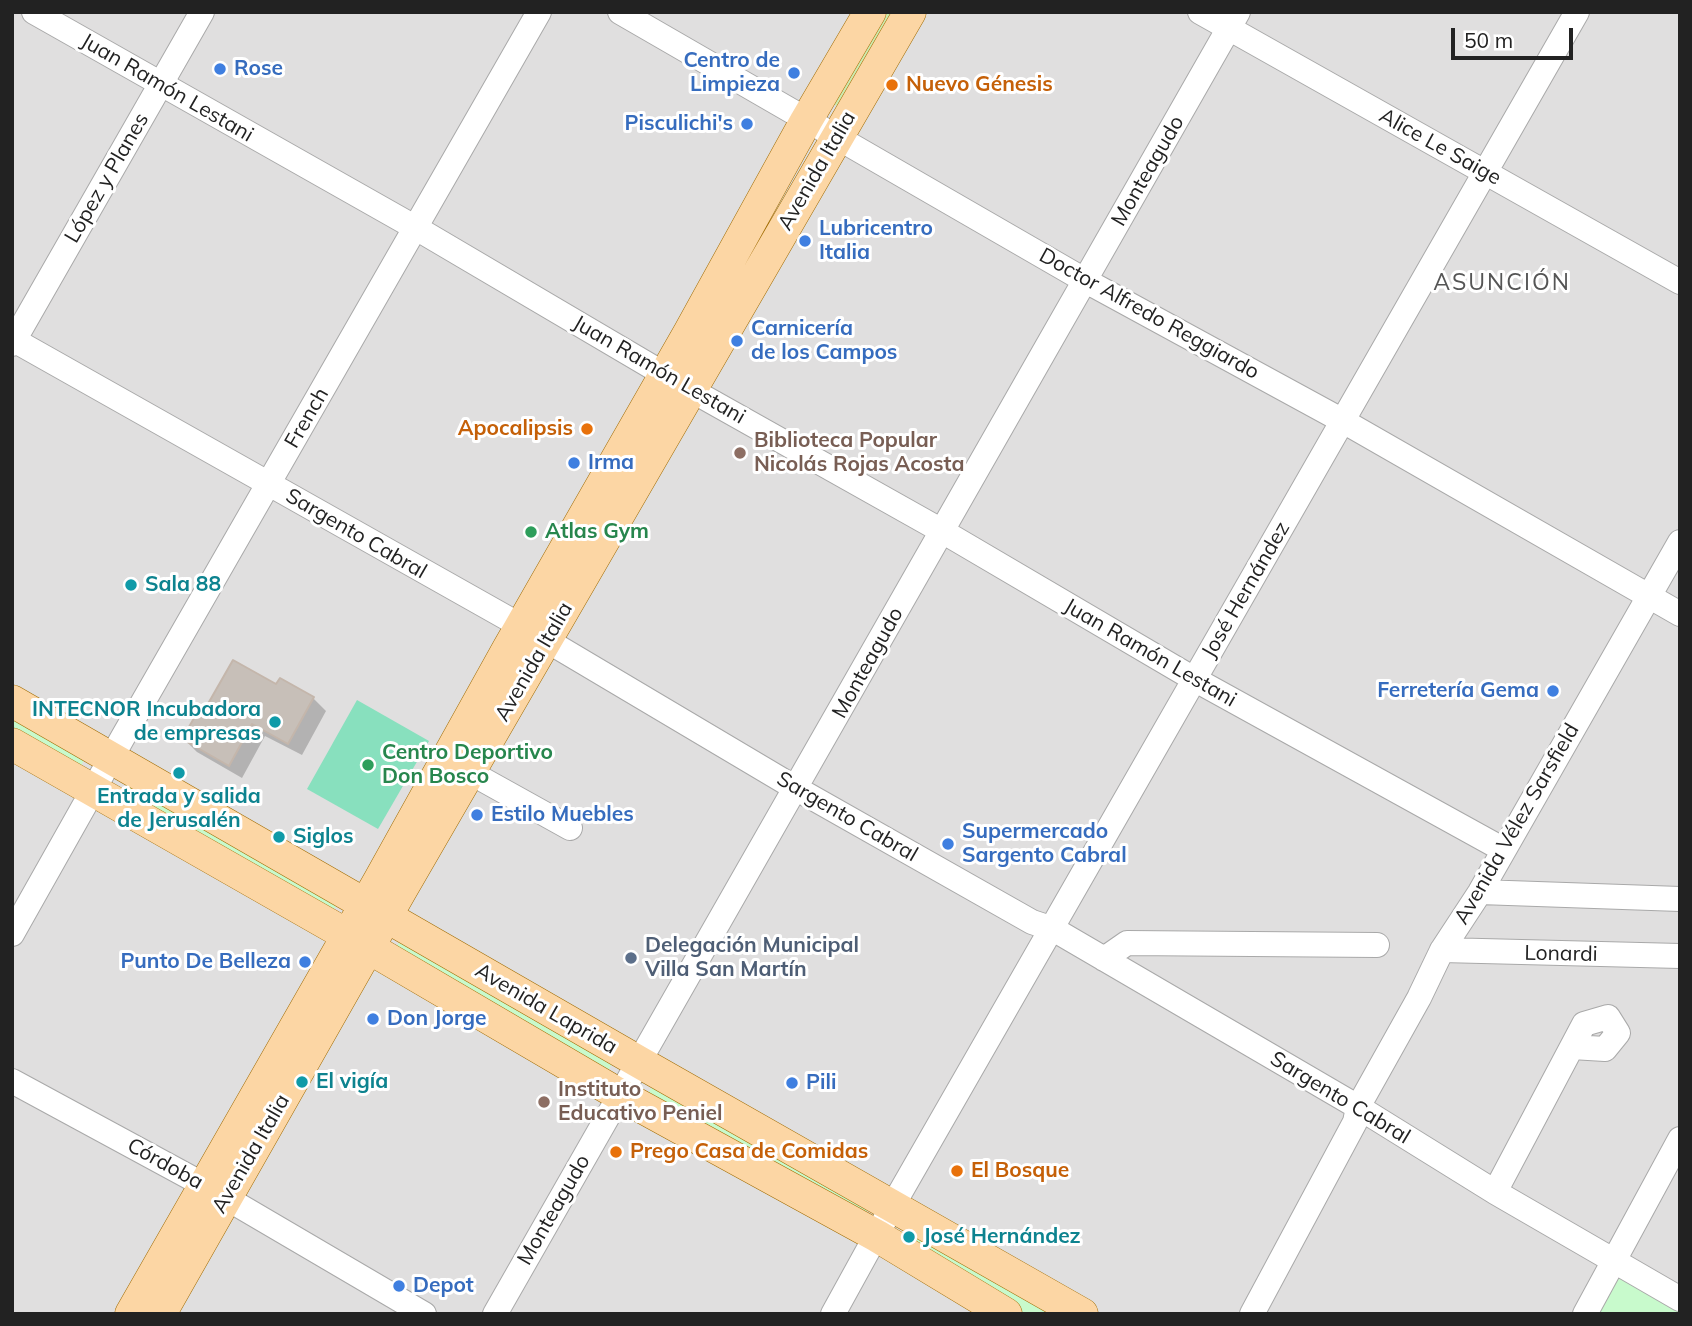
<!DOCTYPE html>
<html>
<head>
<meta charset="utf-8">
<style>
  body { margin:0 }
  #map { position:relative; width:1692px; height:1326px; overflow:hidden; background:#f2efe9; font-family:Mulish,sans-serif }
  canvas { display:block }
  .frame { position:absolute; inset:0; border:14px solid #222; pointer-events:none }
  .scale { position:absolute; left:1451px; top:28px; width:122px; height:32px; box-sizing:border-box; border:4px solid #222; border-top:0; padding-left:9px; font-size:21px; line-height:24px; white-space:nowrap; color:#222; -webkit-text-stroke:5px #fff; paint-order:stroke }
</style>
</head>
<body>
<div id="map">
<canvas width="1692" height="1326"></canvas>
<div class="frame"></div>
<div class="scale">50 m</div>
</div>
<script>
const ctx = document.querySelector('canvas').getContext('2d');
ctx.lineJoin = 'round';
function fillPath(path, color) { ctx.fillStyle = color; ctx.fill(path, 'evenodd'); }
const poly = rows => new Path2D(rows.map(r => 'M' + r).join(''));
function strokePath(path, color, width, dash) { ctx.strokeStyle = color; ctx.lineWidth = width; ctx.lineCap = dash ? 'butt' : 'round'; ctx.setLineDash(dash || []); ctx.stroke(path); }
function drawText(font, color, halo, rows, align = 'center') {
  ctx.font = font + ' Mulish,sans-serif'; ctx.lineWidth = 6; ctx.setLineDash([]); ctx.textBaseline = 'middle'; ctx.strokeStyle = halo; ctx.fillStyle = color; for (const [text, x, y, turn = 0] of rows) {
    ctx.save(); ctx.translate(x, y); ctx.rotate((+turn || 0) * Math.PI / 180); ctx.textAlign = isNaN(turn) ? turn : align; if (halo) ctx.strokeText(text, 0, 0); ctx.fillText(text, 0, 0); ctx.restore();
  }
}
fillPath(poly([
  [12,12,1680,12,1680,1314,12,1314]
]), '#e0dfdf');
fillPath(poly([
  [883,12,899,12,843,109,831,103]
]), '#cdebb0');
fillPath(poly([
  [12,711,84,760,81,766,12,738],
  [127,784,337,901,336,906,331,915,122,793],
  [400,941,613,1062,608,1071,396,947],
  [653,1085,869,1207,864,1216,647,1095],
  [908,1227,1065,1314,1025,1314,902,1245,901,1240],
  [1627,1276,1680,1306,1680,1314,1599,1314,1617,1280]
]), '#c8facc');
fillPath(poly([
  [357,700,429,741,378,829,307,789]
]), '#88e0be');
fillPath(poly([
  [277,686,313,698,326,711,302,755,265,736,242,778,197,752,184,739,206,711]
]), '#0003');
const building = poly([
  [233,660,276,684,280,678,314,697,288,744,252,724,229,766,182,739,201,706,205,709,233,660]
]);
fillPath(building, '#c7bfb8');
strokePath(building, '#c4b6ab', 2);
const minor = poly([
  [34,12,416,228,691,390,942,531,1194,679,1504,850],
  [620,12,1086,281,1343,421,1680,614],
  [1200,12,1680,282],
  [12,339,546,640,797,789,1032,922,1053,929,1358,1107,1495,1192,1680,1299],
  [12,344,202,12],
  [471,773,570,828],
  [1480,892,1680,899],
  [12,934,123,737,539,12],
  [1442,950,1680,956],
  [1104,959,1127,943,1377,945],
  [12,1081,204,1185,424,1314],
  [1495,1192,1584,1024,1608,1017,1618,1033,1605,1049,1572,1047],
  [495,1314,1238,12],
  [833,1314,893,1205,1577,12],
  [1252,1314,1355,1122,1358,1107,1419,998,1442,950,1480,892,1680,542],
  [1585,1314,1680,1139]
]);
const major = poly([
  [12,701,639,1062,1082,1314],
  [12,744,347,935,620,1095,877,1236,1006,1314],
  [131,1314,379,881,508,649,689,333,806,121,870,12],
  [160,1314,401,890,910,12]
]);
strokePath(minor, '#a9a9a9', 26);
strokePath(major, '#a06b00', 33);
strokePath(minor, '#fff', 24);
strokePath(major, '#fcd6a4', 32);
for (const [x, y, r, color] of [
  [220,69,7,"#3f7fe0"],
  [794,73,7,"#3f7fe0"],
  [892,85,7,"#e8710a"],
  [747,124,7,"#3f7fe0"],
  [805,241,7,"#3f7fe0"],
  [737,341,7,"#3f7fe0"],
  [587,429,7,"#e8710a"],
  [740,453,7,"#8d6e63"],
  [574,463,7,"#3f7fe0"],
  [531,532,7,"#2e9e5b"],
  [131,585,7,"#0f9aa8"],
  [1553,691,7,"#3f7fe0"],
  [275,722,7,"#0f9aa8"],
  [368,765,7,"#2e9e5b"],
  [179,773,7,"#0f9aa8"],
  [477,815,7,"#3f7fe0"],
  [279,837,7,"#0f9aa8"],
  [948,844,7,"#3f7fe0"],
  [631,958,7,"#5c6f8a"],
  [305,962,7,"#3f7fe0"],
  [373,1019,7,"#3f7fe0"],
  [302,1082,7,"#0f9aa8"],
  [792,1083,7,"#3f7fe0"],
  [544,1102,7,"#8d6e63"],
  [616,1152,7,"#e8710a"],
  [957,1171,7,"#e8710a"],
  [909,1237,7,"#0f9aa8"],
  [399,1286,7,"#3f7fe0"]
]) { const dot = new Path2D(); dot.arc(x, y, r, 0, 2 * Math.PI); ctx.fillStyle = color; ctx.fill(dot); strokePath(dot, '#fff', 2.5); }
drawText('bold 21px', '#366cbe', '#fff', [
  ["Centro de",780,61,"right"],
  ["Limpieza",780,85,"right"],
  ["Rose",234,69],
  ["Pisculichi's",733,124,"right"],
  ["Lubricentro",819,229],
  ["Italia",819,253],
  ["Carnicería",751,329],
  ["de los Campos",751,353],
  ["Irma",588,463],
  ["Ferretería Gema",1539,691,"right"],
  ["Estilo Muebles",491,815],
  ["Supermercado",962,832],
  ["Sargento Cabral",962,856],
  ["Punto De Belleza",291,962,"right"],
  ["Don Jorge",387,1019],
  ["Pili",806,1083],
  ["Depot",413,1286]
], 'left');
drawText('bold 21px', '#c56008', '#fff', [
  ["Nuevo Génesis",906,85],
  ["Apocalipsis",573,429,"right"],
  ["Prego Casa de Comidas",630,1152],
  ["El Bosque",971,1171]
], 'left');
drawText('21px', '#222', '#fff', [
  ["Juan Ramón Lestani",167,88,30],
  ["Alice Le Saige",1440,147,29],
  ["Avenida Italia",817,171,-60],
  ["Monteagudo",1148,171,-60],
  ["López y Planes",107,178,-60],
  ["Doctor Alfredo Reggiardo",1149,314,29],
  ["Juan Ramón Lestani",659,370,30],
  ["French",307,418,-60],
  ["Sargento Cabral",356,534,30],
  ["José Hernández",1246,590,-60],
  ["Juan Ramón Lestani",1150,653,30],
  ["Avenida Italia",534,662,-60],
  ["Monteagudo",868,663,-61],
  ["Sargento Cabral",847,817,30],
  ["Avenida Vélez Sarsfield",1517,824,-60],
  ["Lonardi",1561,954,1],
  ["Avenida Laprida",546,1009,30],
  ["Sargento Cabral",1340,1098,31],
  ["Avenida Italia",251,1154,-60],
  ["Córdoba",165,1164,29],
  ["Monteagudo",554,1210,-60]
]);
drawText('bold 21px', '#785e54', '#fff', [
  ["Biblioteca Popular",754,441],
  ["Nicolás Rojas Acosta",754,465],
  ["Instituto",558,1090],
  ["Educativo Peniel",558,1114]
], 'left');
drawText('bold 21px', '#27864d', '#fff', [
  ["Atlas Gym",545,532],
  ["Centro Deportivo",382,753],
  ["Don Bosco",382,777]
], 'left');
drawText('bold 21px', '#0d838f', '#fff', [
  ["Sala 88",145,585],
  ["INTECNOR Incubadora",261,710,"right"],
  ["de empresas",261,734,"right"],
  ["Entrada y salida",179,797,"center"],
  ["de Jerusalén",179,821,"center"],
  ["Siglos",293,837],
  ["El vigía",316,1082],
  ["José Hernández",923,1237]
], 'left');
drawText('bold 21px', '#4e5e75', '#fff', [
  ["Delegación Municipal",645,946],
  ["Villa San Martín",645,970]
], 'left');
ctx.letterSpacing = '2px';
drawText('23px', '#555', '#fff', [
  ["ASUNCIÓN",1502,283]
]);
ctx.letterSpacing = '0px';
</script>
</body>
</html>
